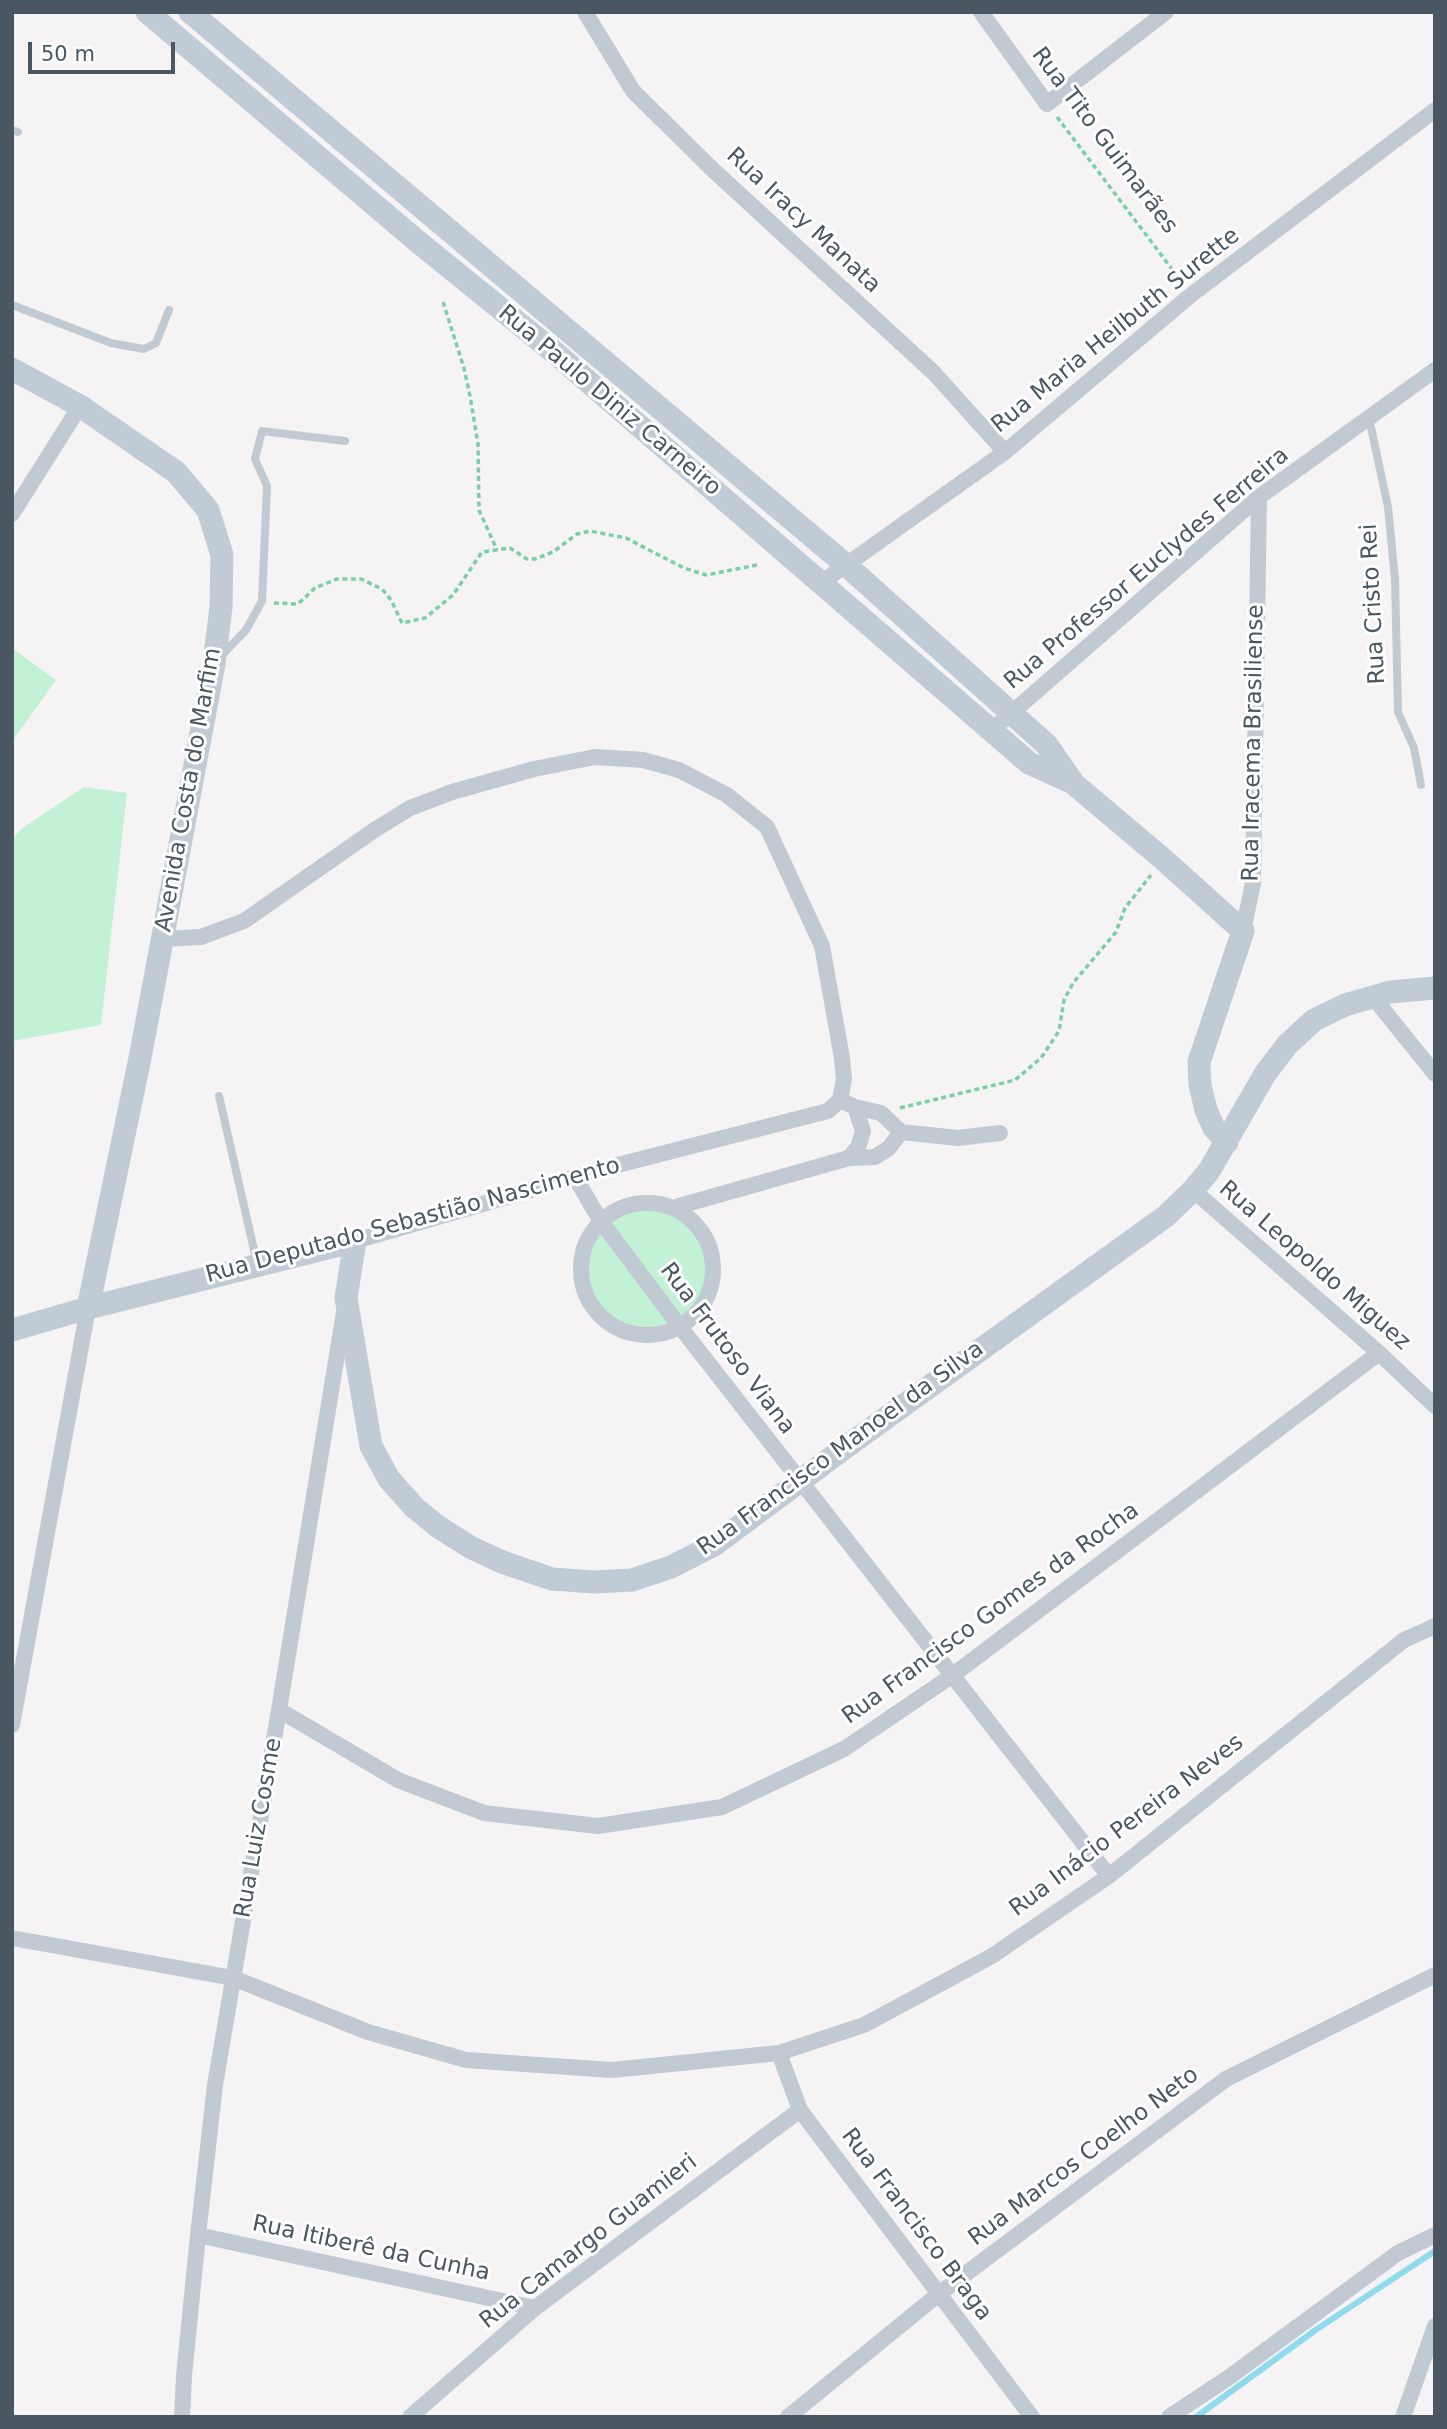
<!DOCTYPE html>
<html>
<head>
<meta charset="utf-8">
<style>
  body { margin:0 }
  #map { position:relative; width:1447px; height:2429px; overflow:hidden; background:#f5f3f3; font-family:"DejaVu Sans",sans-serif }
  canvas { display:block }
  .frame { position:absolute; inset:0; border:14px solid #4a5661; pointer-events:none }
  .scale { position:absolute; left:28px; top:42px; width:147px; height:32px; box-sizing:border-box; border:4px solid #4a5661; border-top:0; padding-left:9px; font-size:21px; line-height:24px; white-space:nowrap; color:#4a5661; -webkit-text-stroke:5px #fff; paint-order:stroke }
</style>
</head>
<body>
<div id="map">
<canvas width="1447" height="2429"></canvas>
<div class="frame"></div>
<div class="scale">50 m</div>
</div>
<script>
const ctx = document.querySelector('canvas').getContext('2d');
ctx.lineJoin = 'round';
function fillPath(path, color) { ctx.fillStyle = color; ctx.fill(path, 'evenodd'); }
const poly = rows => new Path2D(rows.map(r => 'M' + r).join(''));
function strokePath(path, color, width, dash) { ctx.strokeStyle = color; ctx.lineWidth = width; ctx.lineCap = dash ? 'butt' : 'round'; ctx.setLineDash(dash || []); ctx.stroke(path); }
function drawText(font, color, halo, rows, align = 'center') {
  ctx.font = font + ' "DejaVu Sans",sans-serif'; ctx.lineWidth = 6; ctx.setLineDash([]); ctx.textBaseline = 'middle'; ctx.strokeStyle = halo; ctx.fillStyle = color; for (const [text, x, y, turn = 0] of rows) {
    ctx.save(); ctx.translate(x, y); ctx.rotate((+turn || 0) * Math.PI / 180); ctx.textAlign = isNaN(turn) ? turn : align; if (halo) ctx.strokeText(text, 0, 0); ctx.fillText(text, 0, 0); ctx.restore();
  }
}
fillPath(poly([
  [12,648,56,680,13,740,12,739],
  [84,787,127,793,101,1025,12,1041,12,838,24,827],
  '581 1269a66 66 0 1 1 132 0a66 66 0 1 1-132 0Z'
]), '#c3f1d5');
strokePath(poly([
  [1196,2417,1317,2329,1435,2251]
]), '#90daee', 6);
strokePath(poly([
  [1057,117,1181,281],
  [443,302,464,368,470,396,478,444,479,510,497,550],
  [274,603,298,604,315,588,337,579,361,579,382,589,391,600,402,623,425,618,453,595,482,552,510,548,527,559,535,559,553,552,577,534,590,531,626,538,684,568,706,575,757,565],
  [900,1108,1015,1080,1041,1058,1059,1031,1064,1000,1073,983,1116,932,1125,908,1151,875]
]), '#7ad0a6', 3.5, [5, 3.5]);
strokePath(poly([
  [12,130,18,132],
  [12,305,111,343,144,349,156,343,169,310],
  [1369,418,1388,507,1395,579,1398,712,1414,748,1421,785],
  [221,656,246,630,262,601,267,486,255,459,262,431,345,441],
  [219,1096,257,1263]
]), '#c1cad2', 8);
strokePath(poly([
  [585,12,633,91,711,168,934,373,1005,452],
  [981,12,1047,104,1166,12],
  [12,514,80,406],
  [822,582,1005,452,1191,295,1435,110],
  [992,730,1259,497,1435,370],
  [1243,931,1253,883,1259,497],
  [162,939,201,937,244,921,373,831,410,808,452,792,534,769,595,757,643,760,679,770,727,795,767,827,822,946,842,1058,844,1079,840,1100,828,1111,610,1167,355,1241],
  [1373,997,1435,1074],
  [840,1100,855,1107,863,1131,858,1147,849,1158],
  [855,1107,881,1113,901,1132],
  [575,1177,600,1220,681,1328,1109,1876],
  [1193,1190,1379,1353,1435,1406],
  '581 1269a66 66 0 1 1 132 0a66 66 0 1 1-132 0Z',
  [672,1208,849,1158,875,1157,889,1148,901,1132,958,1138,1000,1133],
  [279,1710,398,1780,484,1813,598,1826,722,1807,844,1749,953,1675,1379,1353],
  [12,1725,88,1308],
  [12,1938,233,1978,368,2032,466,2060,612,2070,779,2053,864,2025,992,1956,1109,1876,1404,1640,1435,1626],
  [779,2053,800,2110,1032,2417],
  [198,2235,535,2308],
  [182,2417,184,2376,198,2235,215,2085,279,1710,344,1312],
  [410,2417,535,2308,800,2110],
  [788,2417,940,2293,1226,2079,1435,1975],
  [1169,2417,1228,2378,1398,2253,1435,2235],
  [1403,2417,1435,2326]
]), '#c1cad2', 16);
strokePath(poly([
  [147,12,417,241,554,352,1029,763,1071,782],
  [190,12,846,565,1047,745,1074,784,1163,859,1243,931,1199,1062,1200,1085,1206,1110,1214,1128,1227,1142],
  [12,369,80,406,176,472,208,510,222,555,221,607,214,664,140,1058,88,1308],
  [12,1330,88,1308,355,1241,346,1298,371,1446,389,1479,414,1507,437,1526,470,1547,502,1562,552,1579,594,1582,632,1580,671,1567,714,1545,854,1441,1166,1216,1193,1190,1209,1171,1265,1074,1287,1045,1314,1020,1345,1005,1390,992,1435,988]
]), '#c1cbd6', 23);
drawText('23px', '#4a5661', '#fff', [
  ["Rua Tito Guimarães",1104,141,53],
  ["Rua Iracy Manata",803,221,43],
  ["Rua Maria Heilbuth Surette",1116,331,-39],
  ["Rua Paulo Diniz Carneiro",609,401,40],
  ["Rua Professor Euclydes Ferreira",1147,569,-40],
  ["Rua Cristo Rei",1374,604,-93],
  ["Rua Iracema Brasiliense",1254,743,-89],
  ["Avenida Costa do Marfim",189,790,-80],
  ["Rua Deputado Sebastião Nascimento",413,1221,-15],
  ["Rua Leopoldo Miguez",1314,1266,41],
  ["Rua Frutoso Viana",727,1349,53],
  ["Rua Francisco Manoel da Silva",841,1449,-36],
  ["Rua Francisco Gomes da Rocha",991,1614,-36],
  ["Rua Inácio Pereira Neves",1127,1826,-37],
  ["Rua Luiz Cosme",259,1828,-80],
  ["Rua Marcos Coelho Neto",1084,2157,-37],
  ["Rua Francisco Braga",916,2225,53],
  ["Rua Camargo Guamieri",589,2242,-38],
  ["Rua Itiberê da Cunha",371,2249,12]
]);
</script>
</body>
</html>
